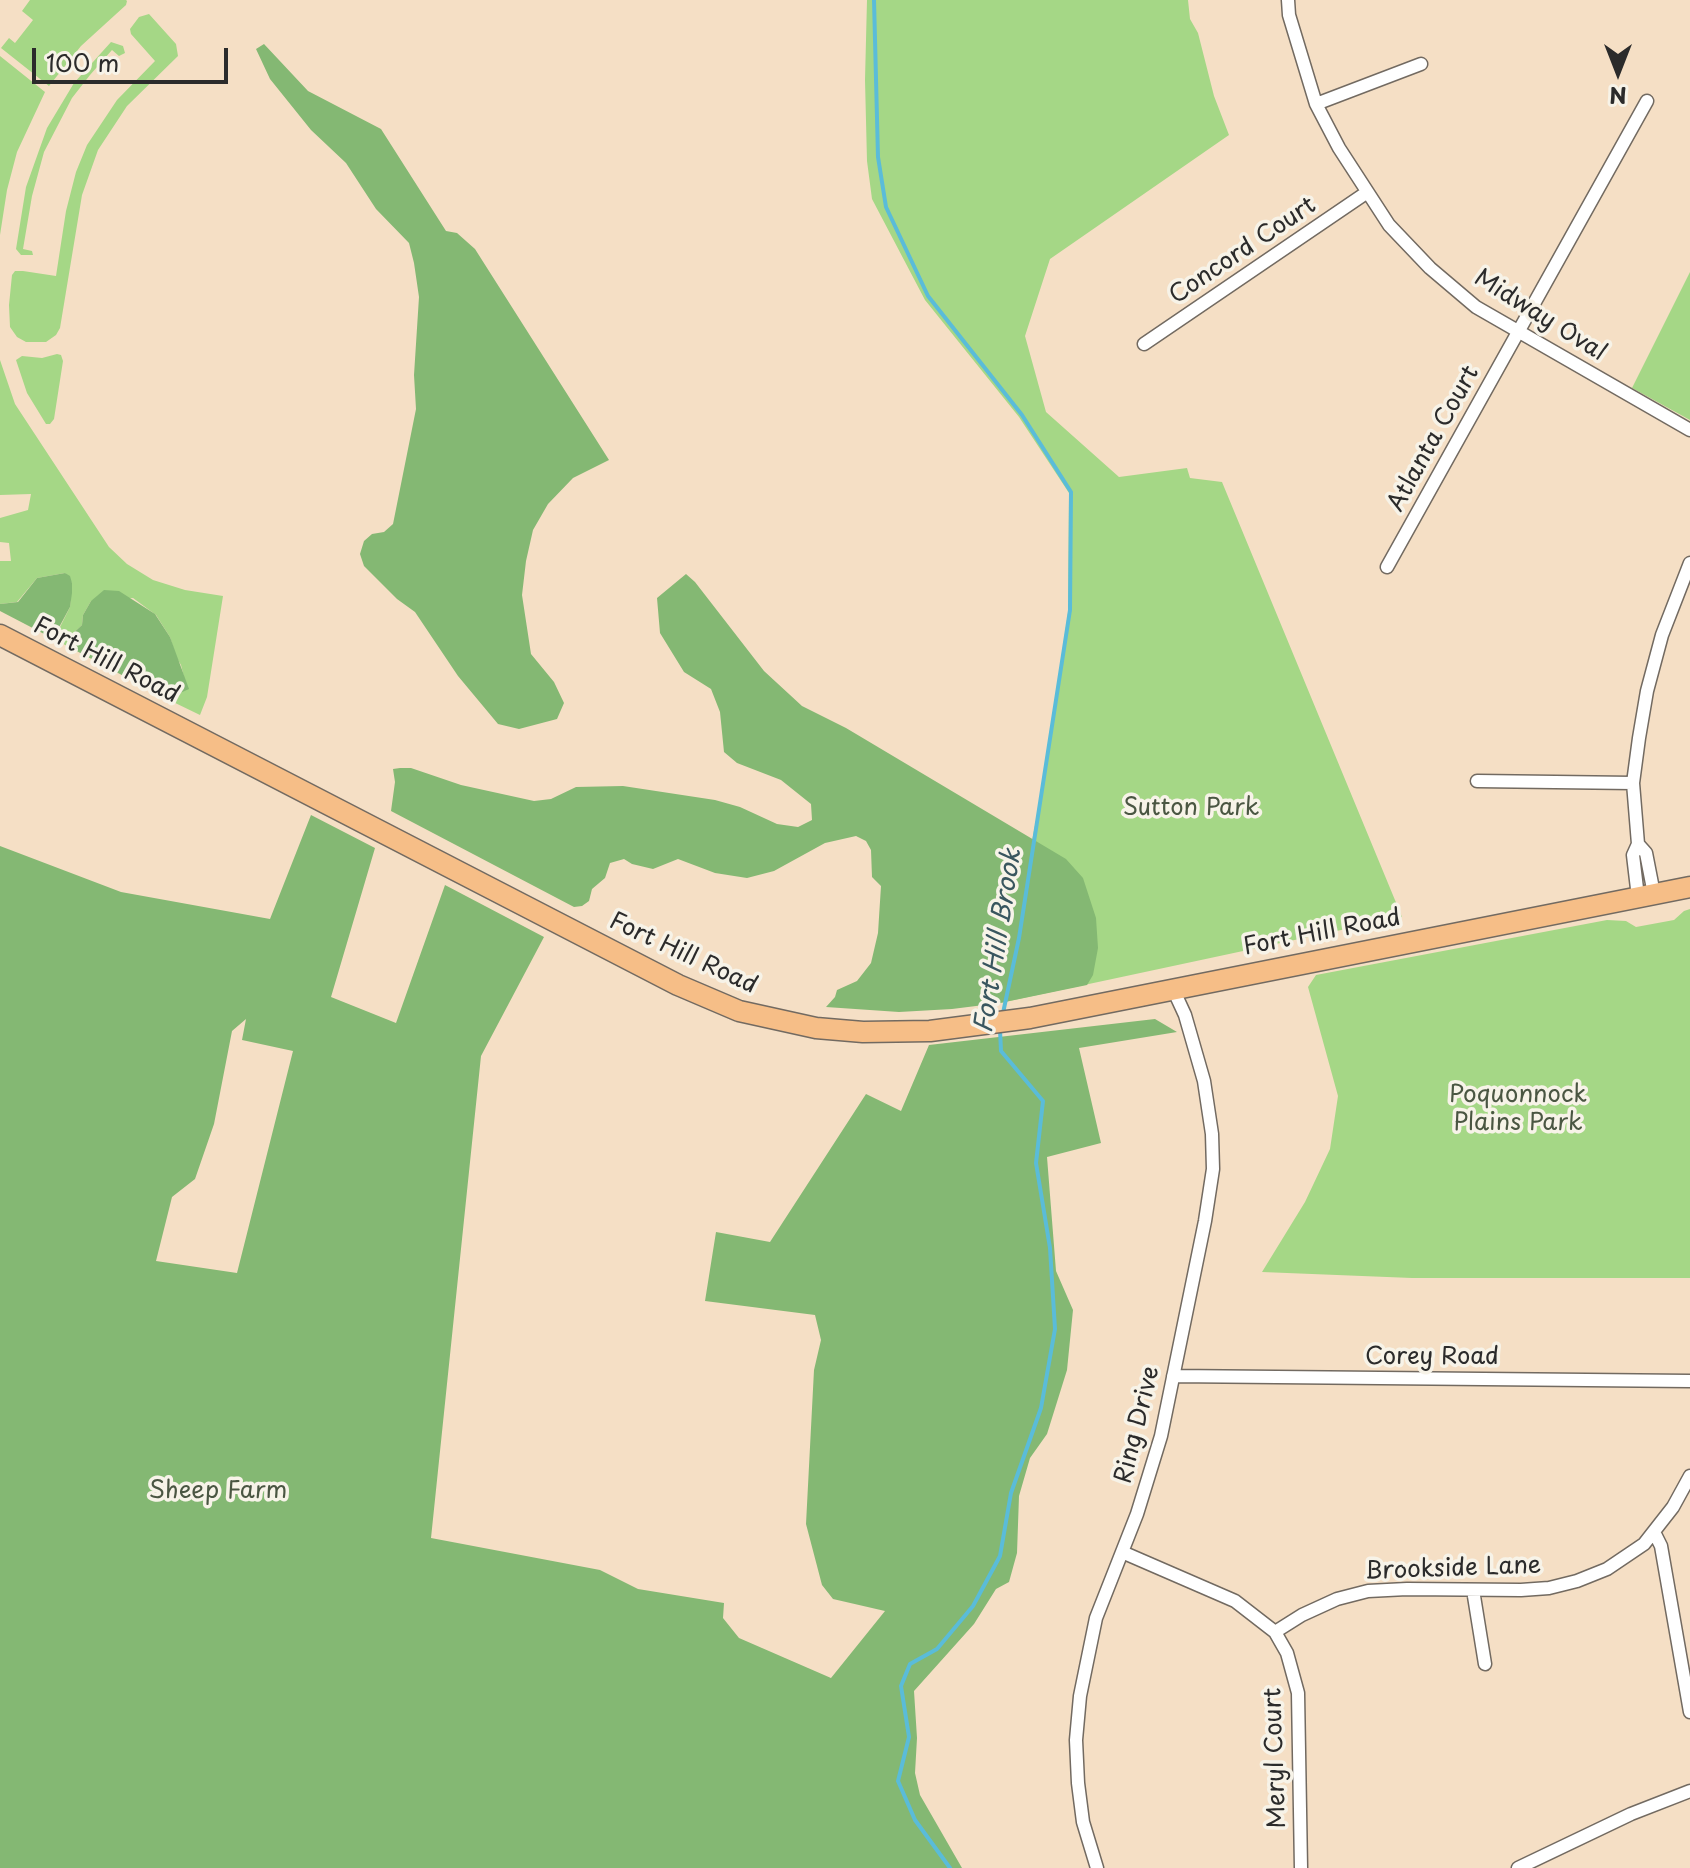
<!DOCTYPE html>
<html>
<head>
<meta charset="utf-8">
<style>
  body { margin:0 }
  #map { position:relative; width:1690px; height:1868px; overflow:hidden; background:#f5dfc5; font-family:"Playpen Sans",sans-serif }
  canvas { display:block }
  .north { position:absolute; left:1578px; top:32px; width:80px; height:80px; -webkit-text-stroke:6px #f7f3e8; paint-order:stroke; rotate:180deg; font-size:22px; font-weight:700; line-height:32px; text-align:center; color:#2b2b2b }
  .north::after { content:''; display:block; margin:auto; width:28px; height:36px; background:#2b2b2b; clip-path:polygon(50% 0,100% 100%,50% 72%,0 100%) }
  .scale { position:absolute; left:32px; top:48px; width:196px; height:36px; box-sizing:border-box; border:4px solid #2b2b2b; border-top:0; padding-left:10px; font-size:24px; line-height:28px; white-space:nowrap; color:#2b2b2b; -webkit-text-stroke:6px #f7f3e8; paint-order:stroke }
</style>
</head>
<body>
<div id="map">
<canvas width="1690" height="1868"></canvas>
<div class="north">N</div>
<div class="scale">100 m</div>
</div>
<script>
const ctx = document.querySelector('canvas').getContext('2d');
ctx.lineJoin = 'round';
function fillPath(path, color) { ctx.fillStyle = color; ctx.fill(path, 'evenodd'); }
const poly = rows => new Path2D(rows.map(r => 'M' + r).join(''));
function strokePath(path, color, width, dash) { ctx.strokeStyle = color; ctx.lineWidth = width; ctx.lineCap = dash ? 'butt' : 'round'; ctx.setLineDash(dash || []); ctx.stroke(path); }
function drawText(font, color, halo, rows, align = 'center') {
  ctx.font = font + ' "Playpen Sans",sans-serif'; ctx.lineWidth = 7; ctx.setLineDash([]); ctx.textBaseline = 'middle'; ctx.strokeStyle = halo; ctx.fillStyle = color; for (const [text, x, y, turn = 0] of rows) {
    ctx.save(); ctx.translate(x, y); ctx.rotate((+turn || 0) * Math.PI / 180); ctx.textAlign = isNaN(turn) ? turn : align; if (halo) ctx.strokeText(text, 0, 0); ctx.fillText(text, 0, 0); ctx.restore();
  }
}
fillPath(poly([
  [30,0,126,0,127,1,126,5,81,46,49,86,1,48,9,38,15,43,33,20,22,11],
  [867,0,1188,0,1190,19,1198,33,1214,96,1229,135,1050,259,1025,336,1046,412,1119,477,1187,468,1190,478,1222,482,1402,917,1000,1003,1040,800,1068,613,1069,493,1019,417,925,300,872,199,867,161,865,80],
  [149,14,176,44,178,56,127,106,98,150,82,195,60,328,56,335,46,342,26,342,17,337,10,327,9,305,12,275,15,271,23,271,56,276,66,211,76,172,87,145,117,100,155,61,131,34,130,29,139,17],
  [111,42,123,46,125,53,119,56,112,50,90,75,72,98,44,152,32,196,23,249,32,251,33,255,21,255,16,249,26,187,47,128,74,83],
  [0,56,45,92,17,152,7,190,0,235],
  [1690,272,1690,420,1632,388],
  [57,354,61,355,63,361,54,419,50,424,46,424,27,393,16,360,22,356,42,358],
  [0,360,15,404,109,547,127,564,153,580,185,590,223,596,207,697,200,715,167,699,172,698,184,677,181,665,176,657,170,637,156,615,133,598,91,601,83,615,82,625,68,638,69,647,48,636,57,633,70,607,72,583,65,573,37,578,17,602,0,604,0,561,11,561,9,543,0,542,0,518,28,510,31,494,0,495],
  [1690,909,1690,1278,1412,1278,1262,1272,1305,1202,1330,1149,1338,1096,1308,987,1316,975,1607,920,1626,921,1636,927,1674,920,1684,911]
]), '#a5d786');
fillPath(poly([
  [264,44,308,91,381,129,446,231,457,233,475,249,609,460,573,478,548,504,533,530,526,561,522,595,531,654,554,682,564,703,557,719,519,729,498,724,458,676,415,612,397,599,364,566,360,554,364,541,372,534,384,532,393,524,416,409,414,375,419,297,414,263,409,243,376,209,346,163,311,130,270,79,256,49],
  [65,573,70,576,72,583,72,593,70,607,56,633,48,636,0,611,0,604,18,602,37,578],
  [686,574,695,582,764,671,802,706,846,728,1066,859,1083,878,1096,918,1098,948,1093,975,1087,985,1000,1003,952,1009,899,1012,826,1007,835,997,837,990,857,981,871,963,878,933,881,886,872,877,871,850,866,841,856,836,825,843,774,871,747,878,715,873,678,859,653,869,632,864,624,859,610,863,605,878,592,889,589,901,582,906,574,907,391,811,395,782,393,769,400,768,411,768,461,785,534,801,551,799,576,787,623,786,715,800,740,807,777,824,798,827,812,820,811,804,781,780,737,763,724,752,720,712,711,689,684,672,660,633,657,598],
  [104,590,119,591,155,614,170,637,189,689,167,699,69,647,68,638,82,625,83,615,91,601],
  [311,815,375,848,331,997,396,1023,445,885,544,937,481,1056,431,1538,600,1570,638,1589,724,1603,723,1618,739,1638,831,1678,885,1611,833,1599,822,1585,806,1524,814,1370,821,1340,815,1315,705,1301,716,1232,770,1242,866,1094,901,1111,929,1045,1155,1019,1177,1032,1079,1048,1101,1143,1047,1157,1056,1271,1073,1310,1067,1370,1047,1434,1030,1458,1019,1496,1017,1553,1009,1582,996,1589,974,1624,914,1691,917,1738,915,1773,920,1795,962,1868,0,1868,0,846,121,892,270,919],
  [246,1019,242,1040,293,1051,237,1273,156,1261,172,1197,195,1179,214,1124,232,1031]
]), '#84b873');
strokePath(poly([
  [874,0,878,157,886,207,928,296,1022,415,1071,492,1070,610,1019,938,1003,1013],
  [950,1868,915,1820,898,1781,909,1737,901,1686,910,1664,937,1649,973,1606,1000,1556,1011,1493,1041,1408,1055,1329,1050,1248,1036,1163,1043,1101,1001,1051,1000,1030]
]), '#5abcd9', 4);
const minor = poly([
  [1288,0,1289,15,1316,104,1339,148,1389,225,1430,268,1476,307,1690,430],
  [1316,104,1421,64],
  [1144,344,1366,193],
  [1387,567,1647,101],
  [1477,781,1633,783],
  [1638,844,1646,853,1654,894],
  [1638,897,1633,855,1638,844,1633,783,1639,738,1647,691,1662,635,1690,563],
  [1173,1376,1690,1381],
  [1654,1532,1661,1546,1690,1712],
  [1122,1552,1235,1601,1275,1632,1287,1653,1298,1693,1301,1868],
  [1473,1590,1485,1664],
  [1275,1632,1302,1615,1337,1599,1368,1591,1407,1589,1521,1590,1549,1588,1577,1581,1607,1569,1644,1544,1673,1507,1690,1476],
  [1097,1868,1083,1822,1078,1783,1076,1740,1080,1696,1096,1618,1137,1514,1161,1436,1205,1221,1213,1169,1212,1134,1204,1081,1185,1015,1173,989],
  [1518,1868,1631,1814,1690,1791]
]);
const primary = poly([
  [0,635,678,985,739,1011,816,1028,863,1032,930,1031,1030,1018,1690,887]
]);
strokePath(minor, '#726a61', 15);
strokePath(primary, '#726a61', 23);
strokePath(minor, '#fff', 12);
strokePath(primary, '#f6be87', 20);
drawText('24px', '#2b2b2b', '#f7f3e8', [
  ["Concord Court",1243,251,-34],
  ["Midway Oval",1540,316,32],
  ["Atlanta Court",1434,439,-61],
  ["Fort Hill Road",106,661,27],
  ["Fort Hill Road",1322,933,-11],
  ["Fort Hill Road",683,954,25],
  ["Corey Road",1432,1357],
  ["Ring Drive",1138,1425,-76],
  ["Brookside Lane",1453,1569,-2],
  ["Meryl Court",1276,1758,-92]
]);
drawText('24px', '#4a5642', '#f7f3e8', [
  ["Sutton Park",1191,808],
  ["Poquonnock",1518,1095],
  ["Plains Park",1518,1123],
  ["Sheep Farm",218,1491]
]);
drawText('italic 26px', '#39565f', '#f7f3e8', [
  ["Fort Hill Brook",999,941,-81]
]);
</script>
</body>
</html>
